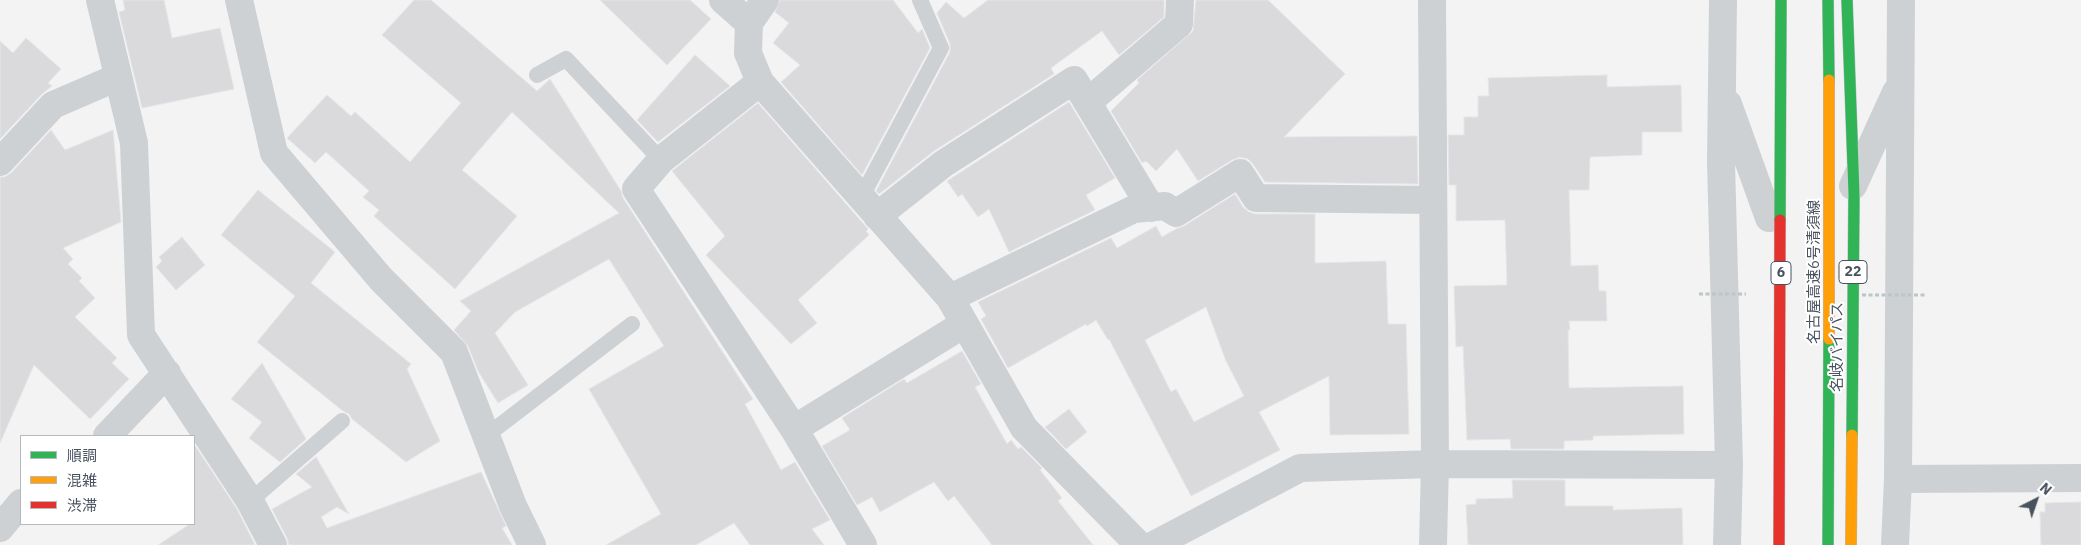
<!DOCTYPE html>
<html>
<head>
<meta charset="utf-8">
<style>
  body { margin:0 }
  #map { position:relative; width:2081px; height:545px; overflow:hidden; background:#f3f3f3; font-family:"IBM Plex Sans","Noto Sans JP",sans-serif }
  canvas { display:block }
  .legend { position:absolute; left:20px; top:435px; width:175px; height:90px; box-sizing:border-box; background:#fff; border:1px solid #b6babf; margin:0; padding:6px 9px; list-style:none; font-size:15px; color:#49525f }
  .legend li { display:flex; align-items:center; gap:10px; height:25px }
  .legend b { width:25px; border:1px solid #b6babf }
  .north { position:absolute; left:2011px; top:475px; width:50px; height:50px; -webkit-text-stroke:4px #fff; paint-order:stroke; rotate:41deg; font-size:14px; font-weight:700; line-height:20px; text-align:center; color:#49525f }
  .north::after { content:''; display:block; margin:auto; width:18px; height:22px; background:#49525f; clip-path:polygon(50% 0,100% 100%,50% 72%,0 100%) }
</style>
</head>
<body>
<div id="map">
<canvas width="2081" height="545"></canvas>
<ul class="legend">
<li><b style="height:6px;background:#30b455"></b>順調</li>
<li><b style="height:6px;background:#ff9f0a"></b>混雑</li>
<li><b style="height:6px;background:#e5322d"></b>渋滞</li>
</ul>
<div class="north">N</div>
</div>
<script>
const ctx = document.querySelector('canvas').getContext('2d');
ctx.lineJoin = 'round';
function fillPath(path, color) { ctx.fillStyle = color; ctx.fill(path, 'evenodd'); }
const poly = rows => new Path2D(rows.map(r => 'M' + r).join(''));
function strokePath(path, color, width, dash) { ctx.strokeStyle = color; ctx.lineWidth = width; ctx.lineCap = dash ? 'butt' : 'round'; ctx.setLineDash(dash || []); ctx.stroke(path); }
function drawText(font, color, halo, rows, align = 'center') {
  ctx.font = font + ' "IBM Plex Sans","Noto Sans JP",sans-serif'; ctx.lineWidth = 4; ctx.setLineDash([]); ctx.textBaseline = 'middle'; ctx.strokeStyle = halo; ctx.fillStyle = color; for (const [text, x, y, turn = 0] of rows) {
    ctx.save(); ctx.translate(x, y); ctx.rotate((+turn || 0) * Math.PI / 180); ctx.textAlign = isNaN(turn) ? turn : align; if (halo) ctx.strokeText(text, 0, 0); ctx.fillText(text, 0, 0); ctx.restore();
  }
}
const building = poly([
  [123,0,164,0,172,38,220,28,234,89,142,108,119,12,125,10,123,0],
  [414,0,431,0,537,91,550,79,621,191,623,198,753,399,745,404,781,470,795,462,830,520,812,529,824,545,750,545,734,523,696,545,606,545,661,514,589,389,664,346,609,259,515,312,495,333,528,385,498,403,478,371,468,346,454,330,471,311,460,301,619,213,512,112,462,170,517,216,455,289,374,216,379,210,363,197,369,191,326,152,315,163,287,138,327,95,351,116,355,112,410,162,461,103,382,35,414,0],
  [600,0,690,0,711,19,667,65,600,0],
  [780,0,893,0,918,33,922,29,930,48,862,175,781,82,800,65,773,43,789,23,775,12,780,0],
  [988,0,1164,0,1164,17,1119,55,1102,31,1051,68,1054,74,934,151,879,194,876,191,950,52,950,44,937,13,946,2,964,18,988,0],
  [1196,0,1268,0,1345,74,1284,137,1417,136,1418,184,1265,182,1253,164,1248,159,1240,157,1232,160,1198,181,1177,149,1156,171,1146,161,1142,163,1111,111,1139,83,1137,80,1193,31,1196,0],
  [26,38,61,69,48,83,52,86,42,94,0,139,0,41,13,53,26,38],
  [695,55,730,86,658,142,637,120,695,55],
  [1607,75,1607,87,1681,85,1682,132,1642,132,1642,155,1590,157,1589,190,1569,190,1571,266,1598,265,1599,291,1606,291,1607,321,1569,321,1570,330,1568,330,1569,388,1683,386,1684,434,1593,436,1593,440,1564,441,1564,449,1511,449,1510,439,1467,440,1463,346,1456,347,1454,286,1507,285,1505,220,1456,221,1456,185,1449,185,1448,135,1464,135,1464,117,1478,117,1478,96,1489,96,1488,78,1607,75],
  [1069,102,1115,178,1086,195,1095,210,1009,252,989,209,978,217,962,194,958,197,947,181,1069,102],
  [758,103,868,229,866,231,869,235,798,300,817,323,791,344,706,255,725,236,672,171,758,103],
  [51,130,65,150,113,130,121,222,63,248,73,259,68,264,82,278,79,281,95,298,75,317,117,358,112,363,129,379,90,419,34,365,0,443,0,177,5,177,11,173,51,130],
  [258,190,335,252,311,283,411,364,407,369,440,441,406,462,352,419,349,414,343,411,257,342,295,296,221,235,258,190],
  [1235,194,1243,207,1249,212,1255,214,1315,214,1315,263,1386,261,1388,324,1406,324,1409,434,1330,435,1329,376,1259,412,1280,450,1191,496,1109,339,1108,340,1096,320,1087,326,1086,324,1008,368,981,319,986,316,978,302,1111,238,1117,248,1156,226,1162,237,1176,229,1184,226,1235,194],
  [1206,307,1226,361,1244,396,1194,422,1176,389,1171,392,1145,340,1206,307],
  [182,237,205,265,176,290,156,267,162,261,159,257,182,237],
  [962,351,981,384,975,387,1007,444,1011,440,1018,449,1021,447,1042,468,1040,470,1062,498,1058,501,1093,545,992,545,954,496,948,501,934,482,880,512,872,497,857,505,822,446,850,430,842,418,904,379,907,383,962,351],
  [262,363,306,439,280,462,249,438,262,422,231,399,262,363],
  [1069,409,1087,432,1066,449,1045,427,1069,409],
  [194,444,237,509,255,545,158,545,190,524,194,524,194,444],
  [316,457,349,514,337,507,321,517,327,528,481,472,506,526,502,528,512,545,289,545,287,538,272,509,312,487,296,474,316,457],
  [1512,480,1565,480,1565,506,1613,506,1613,510,1682,508,1683,545,1468,545,1466,505,1476,504,1476,499,1513,498,1512,480],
  [2081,502,2081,545,2041,545,2040,512,2045,512,2045,503,2081,502]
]);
fillPath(building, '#dadadc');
strokePath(building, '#e4e5e6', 1);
const fast = poly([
  [1847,0,1854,194,1852,435]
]);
const slow = poly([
  [1851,545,1852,435]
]);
strokePath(fast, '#b8bbc2', 12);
strokePath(slow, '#b8bbc2', 12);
strokePath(poly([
  [537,75,566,59,661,160],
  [861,198,941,48,920,0],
  [486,436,632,324],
  [250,501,342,421]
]), '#ced1d4', 16);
strokePath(poly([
  [100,0,134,143,141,335,250,501,273,545],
  [239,0,274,153,381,279,454,352,513,506,532,545],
  [723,0,749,23],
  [765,0,749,23,748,53,760,82,950,298,1024,428,1139,545],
  [1432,0,1435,464,1433,545],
  [1723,0,1721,162,1729,465,1727,545],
  [760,82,661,160,636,189,794,429,863,545],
  [1088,102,1179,24,1180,0],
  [1728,104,1769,218],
  [0,162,53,105,118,77],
  [1853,186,1896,92],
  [877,216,943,164,1074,80,1151,208],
  [950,298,1134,209,1165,206,1176,213,1240,173,1256,198,1433,200],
  [794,429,964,324],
  [107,436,167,373],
  [1898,479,2081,478],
  [0,528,21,503],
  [1154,545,1300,468,1435,464,1729,465],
  [1895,545,1898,479,1901,0]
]), '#ced1d4', 28);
strokePath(fast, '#30b455', 11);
strokePath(slow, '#ff9f0a', 11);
const fastBridge = poly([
  [1828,0,1829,80],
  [1780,220,1781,0],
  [1828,545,1829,339]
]);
const slowBridge = poly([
  [1829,80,1829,339]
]);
const jamBridge = poly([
  [1779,545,1780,220]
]);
strokePath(fastBridge, '#b8bbc2', 12, []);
strokePath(slowBridge, '#b8bbc2', 12, []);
strokePath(jamBridge, '#b8bbc2', 12, []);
strokePath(poly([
  [1699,294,1746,294],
  [1862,295,1925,295]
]), '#bcc7c5', 3, [4, 2.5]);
strokePath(fastBridge, '#30b455', 11);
strokePath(slowBridge, '#ff9f0a', 11);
strokePath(jamBridge, '#e5322d', 11);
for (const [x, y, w] of [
  [1853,272,28],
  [1781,273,20]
]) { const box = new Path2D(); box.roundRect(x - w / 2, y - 11.5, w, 23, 4); ctx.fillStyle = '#fff'; ctx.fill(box); strokePath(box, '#49525f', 1); }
drawText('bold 14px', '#49525f', null, [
  ["22",1853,272],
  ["6",1781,273]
]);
drawText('15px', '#49525f', '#fff', [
  ["名古屋高速6号清須線",1815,272,-90],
  ["名岐バイパス",1838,347,-90]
]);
</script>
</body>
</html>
